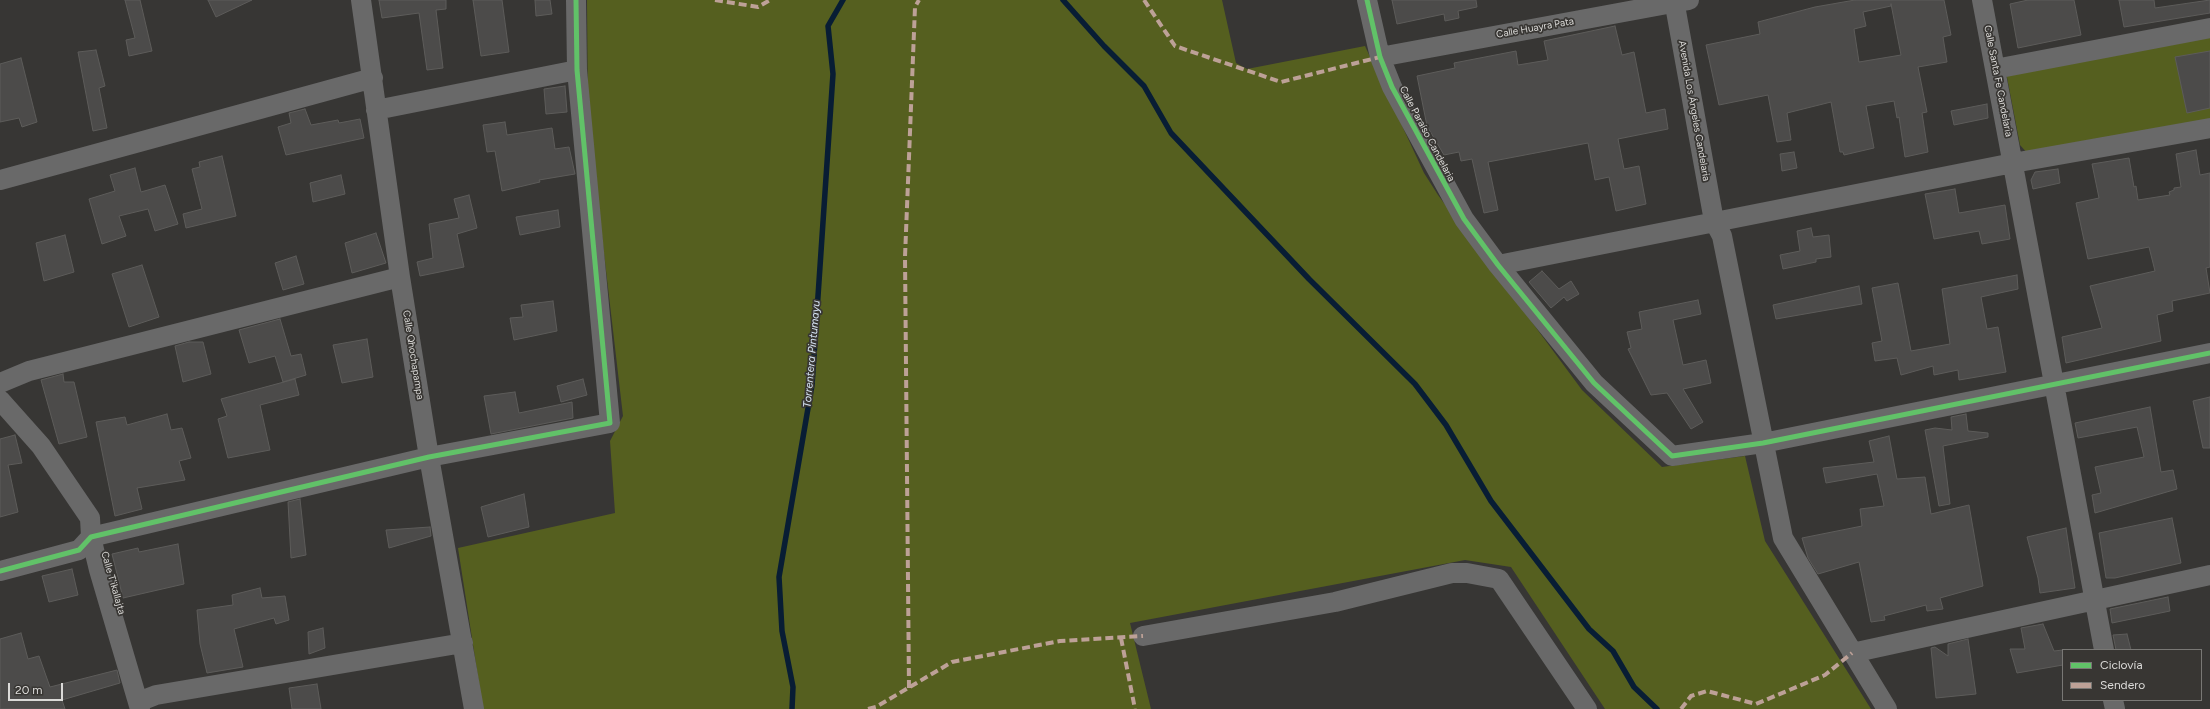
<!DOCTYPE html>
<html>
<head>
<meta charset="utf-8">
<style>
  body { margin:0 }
  #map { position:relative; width:2210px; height:709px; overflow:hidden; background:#373634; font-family:Figtree,sans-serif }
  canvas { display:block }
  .legend { position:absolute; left:2062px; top:649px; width:140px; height:52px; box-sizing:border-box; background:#383633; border:1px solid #797875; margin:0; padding:5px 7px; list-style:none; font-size:12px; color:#dbdad8 }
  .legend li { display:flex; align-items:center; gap:8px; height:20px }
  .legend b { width:20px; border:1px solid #797875 }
  .scale { position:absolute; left:8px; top:683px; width:55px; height:18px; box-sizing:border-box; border:2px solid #dbdad8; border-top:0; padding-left:5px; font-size:12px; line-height:14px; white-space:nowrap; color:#dbdad8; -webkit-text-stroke:3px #383633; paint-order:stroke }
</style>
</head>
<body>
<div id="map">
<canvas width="2210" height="709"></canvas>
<ul class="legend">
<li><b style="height:5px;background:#61c268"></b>Ciclovía</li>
<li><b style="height:5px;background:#bda197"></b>Sendero</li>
</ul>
<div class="scale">20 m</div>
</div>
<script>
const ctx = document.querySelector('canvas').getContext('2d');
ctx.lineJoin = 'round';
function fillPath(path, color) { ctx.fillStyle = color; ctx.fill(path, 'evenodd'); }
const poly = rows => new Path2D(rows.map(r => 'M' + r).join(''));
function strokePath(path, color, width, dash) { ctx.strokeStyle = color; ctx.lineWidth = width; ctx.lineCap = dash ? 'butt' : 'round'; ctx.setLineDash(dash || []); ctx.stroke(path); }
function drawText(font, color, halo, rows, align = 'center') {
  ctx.font = font + ' Figtree,sans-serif'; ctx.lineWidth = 3.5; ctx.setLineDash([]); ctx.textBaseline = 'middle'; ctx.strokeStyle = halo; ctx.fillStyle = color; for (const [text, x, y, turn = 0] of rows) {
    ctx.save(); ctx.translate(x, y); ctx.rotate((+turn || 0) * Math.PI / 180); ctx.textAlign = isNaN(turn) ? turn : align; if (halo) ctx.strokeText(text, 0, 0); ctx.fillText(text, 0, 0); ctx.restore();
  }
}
fillPath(poly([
  [587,0,1222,0,1236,63,1247,69,1365,46,1424,173,1438,195,1582,390,1662,467,1745,456,1765,541,1871,709,1605,709,1511,567,1465,560,1130,623,1151,709,483,709,458,548,615,513,610,441,623,416,588,116],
  [2210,33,2210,121,2028,154,2020,145,2006,72]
]), '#555f1f');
strokePath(poly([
  [1063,0,1104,46,1144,86,1171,133,1309,279,1415,384,1446,425,1491,501,1589,629,1613,651,1634,687,1657,709],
  [792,709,793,687,782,631,779,577,812,385,833,74,828,26,843,0]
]), '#081d34', 5.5);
const building = poly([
  [125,0,140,0,152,51,129,56,126,40,135,38,125,0],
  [208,0,252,0,216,17,208,0],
  [379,0,446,0,446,9,436,10,443,68,427,70,419,13,382,18,379,0],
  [473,0,502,0,509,52,481,56,473,0],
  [535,0,550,0,552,14,536,16,535,0],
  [1392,0,1476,0,1477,7,1458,11,1459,18,1445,21,1444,14,1397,24,1392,0],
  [1855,0,1944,0,1951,35,1943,37,1947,62,1918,67,1927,112,1922,113,1928,152,1905,157,1899,117,1897,118,1894,101,1866,106,1874,148,1844,155,1843,152,1840,152,1831,102,1787,113,1791,140,1777,142,1768,95,1719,105,1706,45,1760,34,1758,22,1815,7,1855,0],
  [1891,4,1901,55,1859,62,1854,29,1866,26,1863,12,1891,6,1891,4],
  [2028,0,2074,0,2081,35,2018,48,2010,4,2028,0],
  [2119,0,2154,0,2155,8,2210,0,2210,13,2124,27,2119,0],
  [1615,26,1622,55,1634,52,1646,113,1665,109,1668,129,1618,139,1624,169,1639,166,1646,204,1616,211,1609,177,1595,180,1588,143,1488,162,1498,210,1484,213,1472,159,1461,161,1459,152,1444,155,1427,126,1417,76,1455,68,1454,63,1516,51,1518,65,1548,60,1544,41,1615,26],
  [96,50,105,86,99,88,107,128,93,131,78,52,96,50],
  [2210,51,2210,108,2187,113,2175,57,2210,51],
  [21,58,37,122,22,127,19,118,0,122,0,64,21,58],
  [565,86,567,112,546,114,544,89,565,86],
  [1987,104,1988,118,1954,125,1951,111,1987,104],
  [305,109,311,125,338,120,339,123,360,119,364,138,286,155,278,127,291,123,289,113,305,109],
  [505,122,507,135,552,128,555,149,569,147,575,174,539,180,540,182,502,191,495,151,487,152,483,125,505,122],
  [2196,150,2200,175,2210,173,2210,267,2206,268,2210,293,2172,301,2173,311,2157,315,2161,341,2066,363,2062,337,2102,328,2090,286,2155,271,2149,247,2088,259,2076,203,2099,198,2092,164,2129,158,2134,187,2136,186,2138,200,2170,195,2169,192,2174,190,2174,188,2181,187,2176,154,2196,150],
  [1794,152,1797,168,1782,171,1780,154,1794,152],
  [222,156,236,216,186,228,183,214,202,209,192,169,200,167,199,162,222,156],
  [135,168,141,192,165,185,178,224,155,231,148,209,119,216,126,236,102,244,89,199,115,191,110,175,135,168],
  [2058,169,2060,183,2033,189,2031,180,2035,172,2058,169],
  [341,175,345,194,313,202,310,183,341,175],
  [1955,189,1959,213,2005,205,2010,239,1982,244,1979,231,1934,239,1925,194,1955,189],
  [469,195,477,228,457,234,464,267,420,276,417,262,433,258,429,224,459,218,454,199,469,195],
  [558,210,560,227,520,235,516,217,558,210],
  [1811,228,1813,237,1829,235,1831,257,1816,259,1816,262,1783,269,1780,255,1800,251,1797,231,1811,228],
  [376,233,386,263,352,273,345,243,376,233],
  [65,235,74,272,44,281,36,243,65,235],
  [296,256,304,284,283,290,275,263,296,256],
  [142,265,159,317,129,327,112,274,142,265],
  [1542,271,1559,289,1571,281,1579,294,1567,301,1564,297,1551,308,1529,282,1542,271],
  [2017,275,2018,289,1981,297,1987,329,1998,327,2006,372,1959,380,1958,370,1934,375,1933,366,1901,375,1897,358,1875,361,1872,343,1882,341,1872,288,1898,283,1911,351,1950,344,1942,289,2017,275],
  [1859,286,1862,304,1776,319,1773,305,1859,286],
  [1698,300,1701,314,1673,320,1683,365,1706,360,1711,383,1683,389,1703,422,1691,429,1667,393,1651,395,1628,349,1631,348,1627,332,1642,329,1639,312,1698,300],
  [553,301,557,331,514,340,510,318,523,317,521,305,553,301],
  [280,319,291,356,301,354,306,375,283,382,275,356,249,363,239,330,280,319],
  [367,339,373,377,342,383,333,345,367,339],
  [189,342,203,342,211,374,183,382,175,346,189,342],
  [63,374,64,382,74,382,87,437,59,444,41,380,63,374],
  [295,379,299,395,260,405,270,450,228,458,218,419,227,416,221,399,295,379],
  [583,379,587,395,561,402,557,386,583,379],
  [515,392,519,413,572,402,573,418,491,434,484,396,515,392],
  [2210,397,2210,448,2203,448,2193,401,2210,397],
  [2150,407,2161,472,2173,470,2177,489,2095,513,2092,495,2101,493,2095,467,2144,457,2137,427,2078,438,2075,423,2150,407],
  [167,414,171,430,182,428,191,458,179,461,185,480,137,488,142,509,115,516,96,422,125,417,127,425,167,414],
  [1966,414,1968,431,1988,433,1988,437,1943,446,1950,504,1939,506,1925,430,1935,428,1952,430,1951,417,1966,414],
  [15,435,22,463,8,465,18,512,0,517,0,439,15,435],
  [1889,436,1897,479,1925,477,1931,514,1969,505,1983,586,1940,598,1943,609,1927,611,1926,605,1884,616,1885,620,1871,622,1859,562,1818,574,1808,558,1802,538,1862,526,1860,509,1884,506,1877,474,1826,483,1823,468,1874,462,1869,441,1889,436],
  [524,494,529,527,488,537,481,507,524,494],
  [300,499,306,555,291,558,288,502,300,499],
  [2172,518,2181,563,2115,578,2106,578,2099,533,2172,518],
  [430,527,431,536,389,548,386,530,430,527],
  [2066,528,2075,588,2040,593,2038,578,2027,537,2066,528],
  [178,544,184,584,123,598,112,554,138,548,139,552,178,544],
  [72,569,78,595,49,602,42,576,72,569],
  [260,588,262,598,285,596,289,620,276,624,274,618,234,629,243,667,207,673,200,644,197,610,233,605,232,595,260,588],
  [2168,597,2170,611,2112,623,2110,609,2168,597],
  [2043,624,2054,651,2063,650,2063,665,2017,673,2010,649,2025,649,2021,628,2043,624],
  [323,628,325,648,309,654,308,632,323,628],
  [21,633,28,659,39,656,50,687,117,670,120,683,62,700,65,709,0,709,0,639,21,633],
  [2127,634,2131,650,2116,650,2113,635,2127,634],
  [1968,639,1976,694,1936,698,1931,648,1935,647,1948,656,1948,644,1968,639],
  [317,684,321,709,292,709,289,688,317,684]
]);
fillPath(building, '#4c4b4a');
strokePath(building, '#5d5c5a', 1);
strokePath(poly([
  [361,0,400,277,429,457,474,709],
  [1367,0,1380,57,1392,87,1464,219,1498,265,1594,383,1672,456,1763,443,2210,353],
  [1674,0,1714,221,1722,236,1783,538,1887,709],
  [1982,0,2104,650],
  [1380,57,1689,0],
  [1995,69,2210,28],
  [376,110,577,70],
  [0,180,373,78],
  [1498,265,2013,163,2210,128],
  [0,383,29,371,400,277],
  [0,400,41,446,90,518,91,537,99,570,140,709],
  [0,571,79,550,91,537,429,457,610,423,577,70,576,0],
  [1143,636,1335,602,1452,573,1467,573,1499,579,1587,709],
  [1852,653,2210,575],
  [2113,700,2115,709],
  [138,702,156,695,463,643]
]), '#696969', 20);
strokePath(poly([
  [715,0,758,7,770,0],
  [1144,0,1175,46,1281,82,1380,57],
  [1121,638,1135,709],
  [909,688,905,257,915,7,919,0],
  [868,709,876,707,952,662,1060,641,1143,636],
  [1681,709,1691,696,1707,691,1756,704,1825,675,1852,653]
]), '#bda197', 4, [8, 4]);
strokePath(poly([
  [1367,0,1380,57,1392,87,1464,219,1498,265,1594,383,1672,456,1763,443,2210,353],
  [0,571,79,550,91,537,429,457,610,423,577,70,576,0]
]), '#61c268', 5);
drawText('10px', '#dbdad8', '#383633', [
  ["Calle Huayra Pata",1535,28,-10],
  ["Calle Santa Fe Candelaria",1998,81,79],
  ["Avenida Los Ángeles Candelaria",1694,111,80],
  ["Calle Paraíso Candelaria",1427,134,62],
  ["Calle Qhochapampa",413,355,81],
  ["Calle T'ikallajta",113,583,74]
]);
drawText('italic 11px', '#d7e4f4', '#383633', [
  ["Torrentera Pintumayu",812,354,-85]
]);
</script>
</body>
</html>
